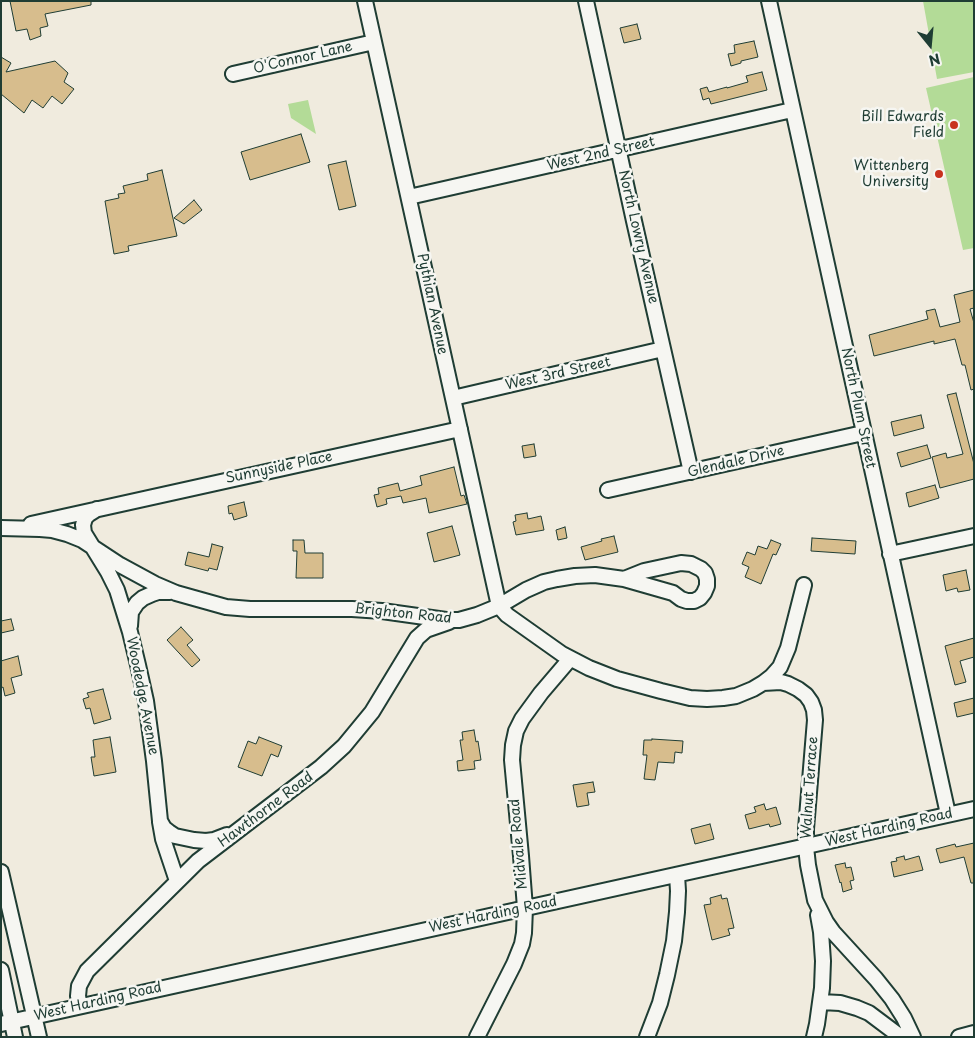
<!DOCTYPE html>
<html>
<head>
<meta charset="utf-8">
<style>
  body { margin:0 }
  #map { position:relative; width:975px; height:1038px; overflow:hidden; background:#f0ebde; font-family:"Playpen Sans",sans-serif }
  canvas { display:block }
  .frame { position:absolute; inset:0; border:2px solid #1f3d34; pointer-events:none }
  .north { position:absolute; left:905px; top:20px; width:50px; height:50px; -webkit-text-stroke:4px #f6f6f2; paint-order:stroke; rotate:163deg; font-size:14px; font-weight:700; line-height:20px; text-align:center; color:#1f3d34 }
  .north::after { content:''; display:block; margin:auto; width:18px; height:22px; background:#1f3d34; clip-path:polygon(50% 0,100% 100%,50% 72%,0 100%) }
</style>
</head>
<body>
<div id="map">
<canvas width="975" height="1038"></canvas>
<div class="frame"></div>
<div class="north">N</div>
</div>
<script>
const ctx = document.querySelector('canvas').getContext('2d');
ctx.lineJoin = 'round';
function fillPath(path, color) { ctx.fillStyle = color; ctx.fill(path, 'evenodd'); }
const poly = rows => new Path2D(rows.map(r => 'M' + r).join(''));
function strokePath(path, color, width, dash) { ctx.strokeStyle = color; ctx.lineWidth = width; ctx.lineCap = dash ? 'butt' : 'round'; ctx.setLineDash(dash || []); ctx.stroke(path); }
function drawText(font, color, halo, rows, align = 'center') {
  ctx.font = font + ' "Playpen Sans",sans-serif'; ctx.lineWidth = 5; ctx.setLineDash([]); ctx.textBaseline = 'middle'; ctx.strokeStyle = halo; ctx.fillStyle = color; for (const [text, x, y, turn = 0] of rows) {
    ctx.save(); ctx.translate(x, y); ctx.rotate((+turn || 0) * Math.PI / 180); ctx.textAlign = isNaN(turn) ? turn : align; if (halo) ctx.strokeText(text, 0, 0); ctx.fillText(text, 0, 0); ctx.restore();
  }
}
fillPath(poly([
  [923,1,974,1,974,72,937,79],
  [974,77,974,248,963,250,926,88],
  [308,100,316,134,291,118,288,104]
]), '#b3db97');
const building = poly([
  [10,1,91,1,91,5,45,14,48,26,40,28,41,36,30,40,27,29,16,31,10,1],
  [637,24,641,39,624,43,620,28,637,24],
  [754,41,758,57,741,61,741,63,731,66,728,54,735,53,734,45,754,41],
  [1,57,11,63,6,72,55,61,68,73,64,82,74,89,62,104,52,96,43,108,32,100,24,113,1,94,1,57],
  [762,72,767,90,711,104,709,98,703,100,700,89,707,87,709,92,727,87,727,88,748,82,746,76,762,72],
  [301,134,310,162,250,180,241,152,301,134],
  [346,161,356,206,339,210,328,165,346,161],
  [162,170,177,236,128,246,129,251,114,254,105,201,119,198,118,194,125,193,123,186,148,180,147,174,162,170],
  [194,200,202,210,184,224,174,218,194,200],
  [974,290,974,308,970,309,974,323,974,389,971,390,965,365,962,365,955,339,934,344,934,341,874,356,869,335,928,319,926,311,935,309,940,327,960,322,954,295,974,290],
  [956,393,974,464,974,479,940,488,932,457,946,453,947,458,963,454,947,395,956,393],
  [921,415,924,428,894,436,891,422,921,415],
  [534,444,536,456,524,458,522,446,534,444],
  [927,445,931,458,901,467,897,453,927,445],
  [454,467,461,496,464,495,467,504,429,513,426,498,403,503,401,496,386,499,387,504,377,507,374,495,379,494,378,488,398,483,400,491,422,485,420,476,454,467],
  [935,485,939,498,909,507,906,493,935,485],
  [244,502,247,516,234,520,232,513,229,514,228,506,244,502],
  [527,513,528,519,541,516,544,530,516,535,513,522,516,521,515,515,527,513],
  [452,526,460,555,434,562,427,533,452,526],
  [565,527,567,538,558,540,556,530,565,527],
  [614,536,618,552,585,560,581,547,602,541,601,539,614,536],
  [812,538,856,541,855,554,811,551,812,538],
  [293,540,304,540,305,553,323,553,323,578,296,578,297,551,293,551,293,540],
  [771,540,781,544,776,555,773,554,761,584,745,577,749,567,742,564,747,552,755,555,758,546,767,549,771,540],
  [212,544,223,547,217,570,209,568,208,571,185,565,188,552,209,557,212,544],
  [966,570,970,590,958,592,957,588,946,591,943,575,966,570],
  [11,619,14,630,1,633,1,621,11,619],
  [181,627,193,640,187,645,200,660,192,667,167,640,181,627],
  [974,638,974,657,960,661,966,682,955,685,945,646,974,638],
  [18,656,22,675,11,678,15,693,5,696,3,687,1,688,1,661,18,656],
  [103,689,111,719,94,724,90,708,86,709,83,699,89,697,87,693,103,689],
  [974,698,974,713,957,717,954,703,974,698],
  [474,730,476,742,478,741,481,760,474,761,475,769,458,771,457,761,463,760,460,740,463,740,462,732,474,730],
  [110,737,116,772,94,776,91,757,95,757,93,740,110,737],
  [259,737,282,746,278,757,271,754,262,776,238,767,248,741,256,744,259,737],
  [652,739,683,741,682,753,675,752,674,763,658,762,655,780,644,779,647,755,643,755,644,740,652,740,652,739],
  [593,782,595,792,587,793,589,805,577,807,573,785,593,782],
  [764,804,766,810,776,807,781,824,770,827,769,824,749,829,745,815,756,812,754,807,764,804],
  [710,824,714,839,695,844,691,829,710,824],
  [974,843,974,883,971,883,964,857,940,863,936,849,955,844,956,847,974,843],
  [904,856,905,860,919,856,923,870,894,877,891,862,897,861,896,858,904,856],
  [845,863,846,868,851,867,854,880,850,881,852,889,843,892,841,882,840,883,835,865,845,863],
  [721,895,722,899,727,898,734,928,728,929,730,935,712,940,704,905,711,904,710,898,721,895]
]);
fillPath(building, '#d7bd8d');
strokePath(building, '#1f3d34', 1);
const minor = poly([
  [365,1,499,606,507,615,562,654,589,668,617,679,661,691,690,698,707,699,723,698,736,696,753,689,763,683,772,676,780,667,788,648,804,585],
  [586,1,634,221,691,472],
  [769,1,948,814],
  [233,74,374,42],
  [409,197,792,110],
  [453,398,663,349],
  [608,490,863,433],
  [97,509,89,514,85,518,83,525,84,533,108,572,117,590,130,632,138,665,146,701,154,761,160,821,164,828,169,832,175,836,194,840,206,841,214,840,227,835],
  [31,524,460,429],
  [1,528,40,529,52,530,67,534,82,540,120,565,155,584,176,593,226,607,250,609,352,609,382,611,446,620,459,620,477,615,499,606,526,590,544,582,557,579,575,576,595,575,624,579,673,593,681,599,687,601,694,601,700,598,704,593,707,586,707,579,705,573,701,569,691,564,681,563,644,571,624,579],
  [890,554,974,536],
  [130,626,131,612,137,603,143,598,152,594,158,592,170,592],
  [763,683,781,682,788,684,798,689,806,695,811,702,814,710,815,720,806,829,806,847,808,865,815,900,826,922,833,932,876,979,892,999,904,1018,913,1037],
  [160,822,163,839,177,881],
  [1,872,39,1037],
  [1,970,15,1037],
  [821,1002,840,1003,857,1008,869,1013,901,1037],
  [80,1006,78,996,79,986,87,971,198,861,321,767,344,746,372,712,417,638,426,630,449,622],
  [1,1024,974,809],
  [477,1037,514,964,522,944,524,933,525,908,521,856,512,760,513,745,516,731,522,719,541,693,570,659],
  [647,1037,660,1003,667,975,674,941,677,912,678,891,677,875],
  [814,1037,817,1024,822,988,823,961,821,932,818,915],
  [959,1037,974,1033]
]);
strokePath(minor, '#1f3d34', 18);
strokePath(minor, '#f6f6f2', 14);
for (const [x, y, r, color] of [
  [954,125,5,"#c8321e"],
  [939,174,5,"#c8321e"]
]) { const dot = new Path2D(); dot.arc(x, y, r, 0, 2 * Math.PI); ctx.fillStyle = color; ctx.fill(dot); strokePath(dot, '#f6f6f2', 2); }
drawText('14px', '#1f3d34', '#f6f6f2', [
  ["O'Connor Lane",303,58,-13],
  ["West 2nd Street",601,154,-13],
  ["North Lowry Avenue",638,237,77],
  ["Pythian Avenue",432,304,78],
  ["West 3rd Street",558,374,-13],
  ["North Plum Street",858,408,78],
  ["Glendale Drive",736,462,-13],
  ["Sunnyside Place",279,468,-12],
  ["Brighton Road",403,614,6],
  ["Woodedge Avenue",142,696,79],
  ["Walnut Terrace",810,788,-86],
  ["Hawthorne Road",266,810,-37],
  ["West Harding Road",889,828,-13],
  ["Midvale Road",519,844,-95],
  ["West Harding Road",493,915,-12],
  ["West Harding Road",98,1002,-13]
]);
drawText('14px', '#1f3d34', '#f6f6f2', [
  ["Bill Edwards",944,117],
  ["Field",944,133],
  ["Wittenberg",929,166],
  ["University",929,182]
], 'right');
</script>
</body>
</html>
